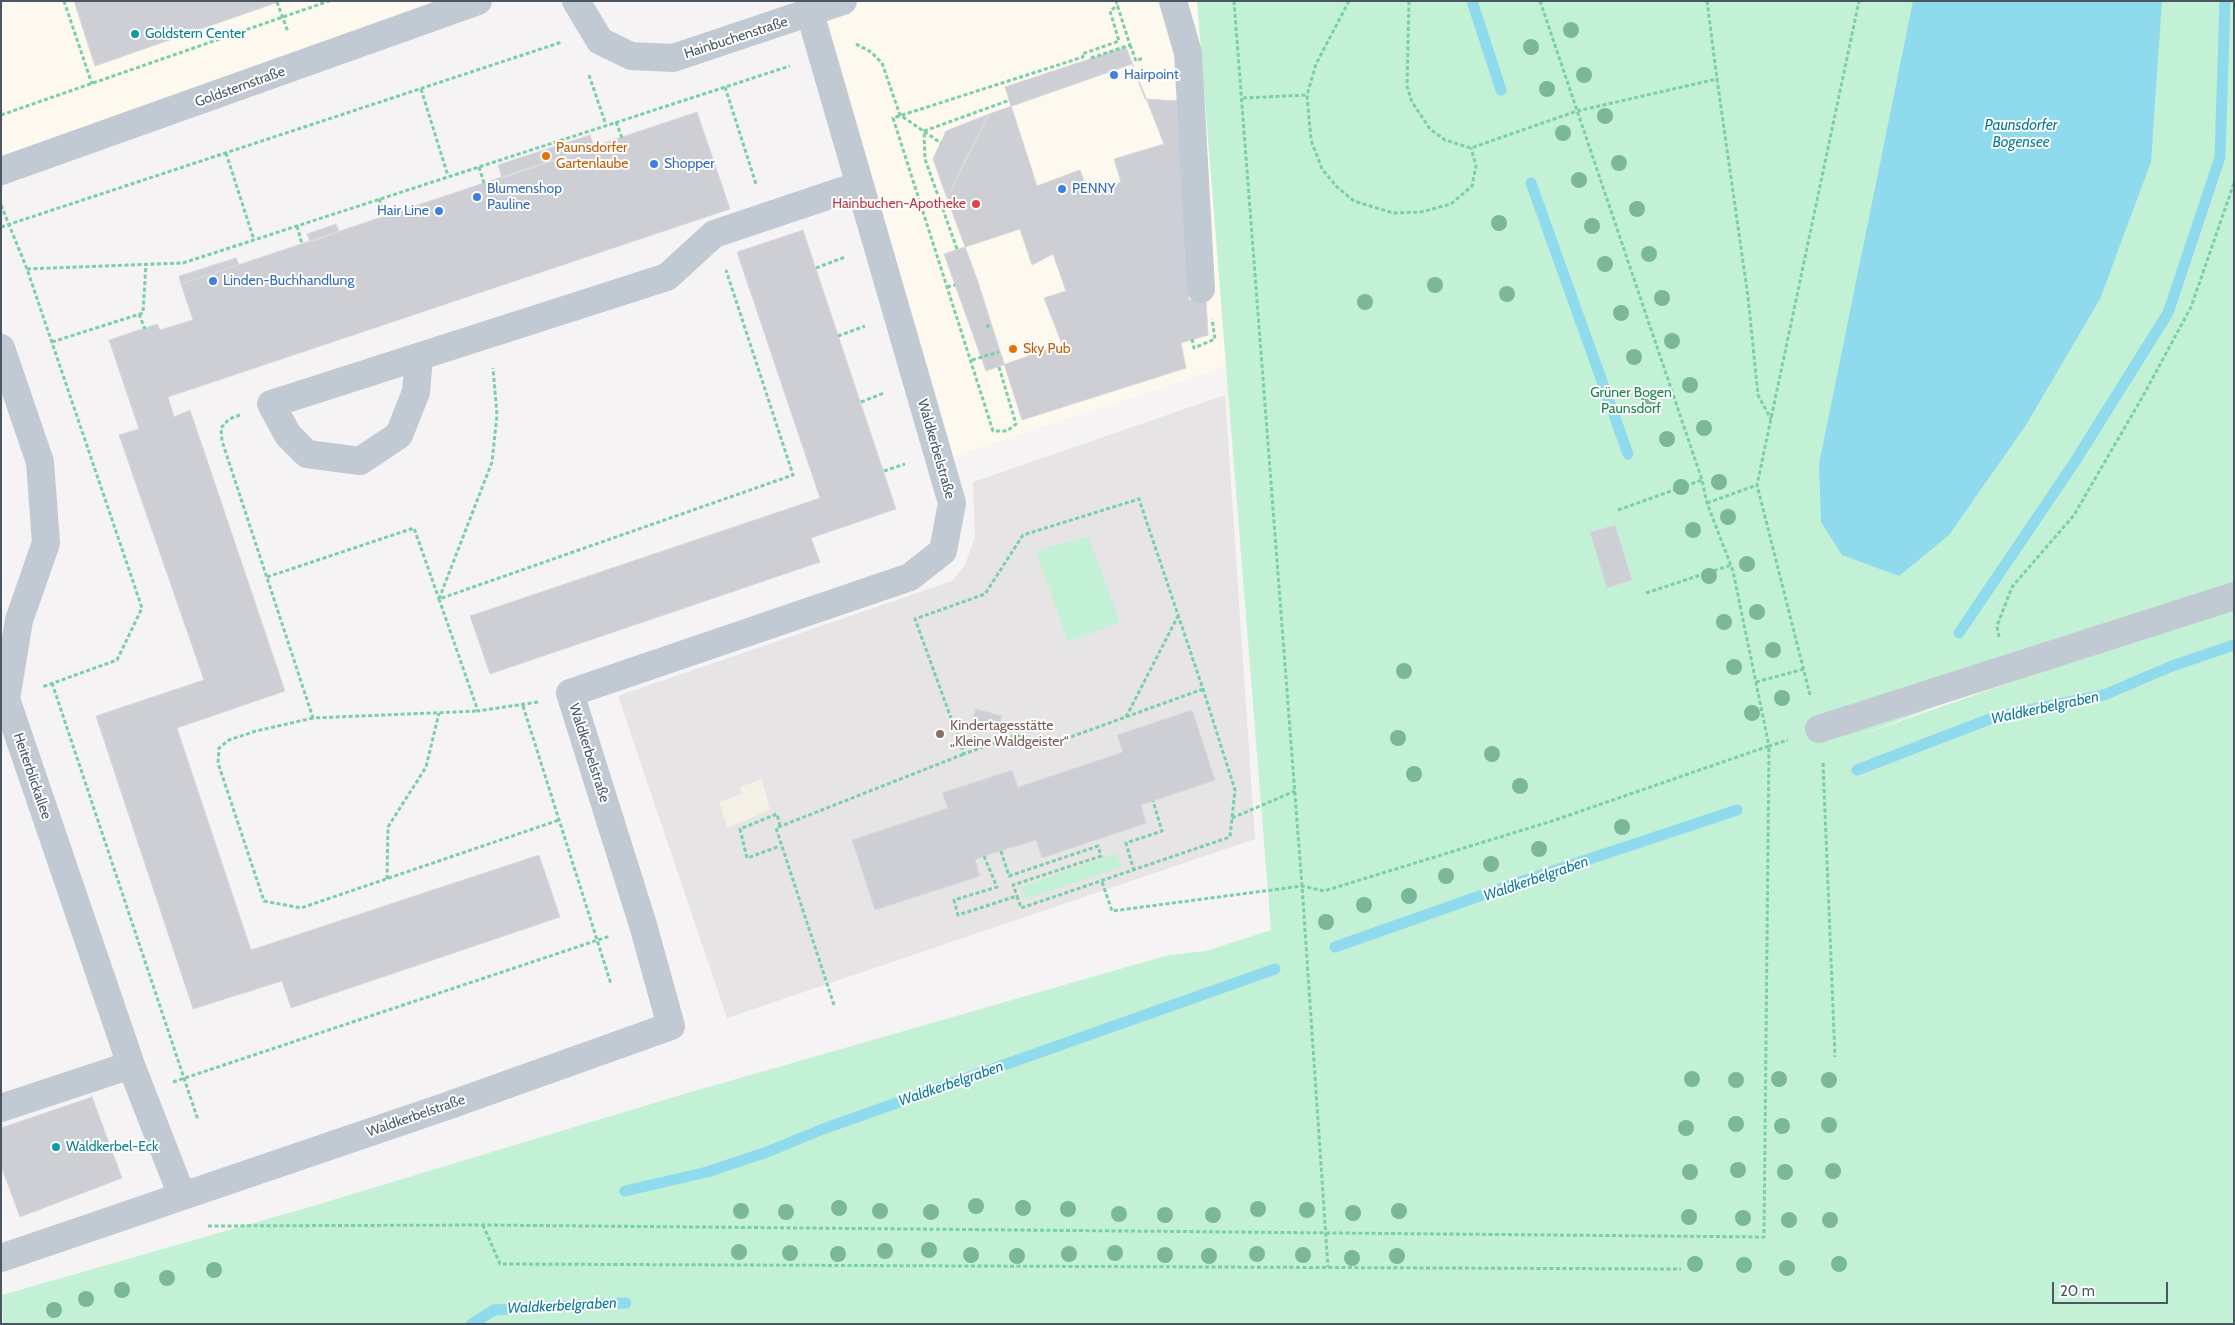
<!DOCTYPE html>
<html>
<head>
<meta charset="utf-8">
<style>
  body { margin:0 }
  #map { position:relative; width:2235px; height:1325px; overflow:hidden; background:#f5f3f3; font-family:Cabin,sans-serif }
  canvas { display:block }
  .frame { position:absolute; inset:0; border:2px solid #4a5661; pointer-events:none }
  .scale { position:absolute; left:2052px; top:1282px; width:116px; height:22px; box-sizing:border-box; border:2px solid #4a5661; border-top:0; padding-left:6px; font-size:15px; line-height:18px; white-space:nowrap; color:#4a5661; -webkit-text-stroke:4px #fff; paint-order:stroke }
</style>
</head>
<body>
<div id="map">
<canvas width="2235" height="1325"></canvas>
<div class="frame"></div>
<div class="scale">20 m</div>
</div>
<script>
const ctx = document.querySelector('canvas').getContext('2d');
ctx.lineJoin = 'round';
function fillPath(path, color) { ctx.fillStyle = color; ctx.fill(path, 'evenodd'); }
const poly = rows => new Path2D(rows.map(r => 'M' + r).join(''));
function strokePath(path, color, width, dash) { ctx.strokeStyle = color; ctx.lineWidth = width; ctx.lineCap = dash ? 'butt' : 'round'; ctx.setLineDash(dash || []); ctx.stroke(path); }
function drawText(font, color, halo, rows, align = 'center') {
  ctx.font = font + ' Cabin,sans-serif'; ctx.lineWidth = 4; ctx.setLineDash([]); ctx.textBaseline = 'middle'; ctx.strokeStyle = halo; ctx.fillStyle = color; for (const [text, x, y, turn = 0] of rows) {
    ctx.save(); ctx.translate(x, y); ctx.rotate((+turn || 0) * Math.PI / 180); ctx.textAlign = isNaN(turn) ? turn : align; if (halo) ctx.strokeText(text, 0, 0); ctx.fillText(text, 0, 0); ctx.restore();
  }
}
fillPath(poly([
  [1,1,475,1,1,167],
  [843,1,1197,1,1227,366,940,461,810,13]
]), '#fdf9ef');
fillPath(poly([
  [1225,395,1255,839,727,1018,618,696,952,581,965,565,975,537,973,482]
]), '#e6e4e5');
fillPath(poly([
  [1197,1,2234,1,2234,592,1861,735,2234,604,2234,1324,3,1324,2,1295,306,1208,691,1092,1169,955,1206,951,1271,930],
  [1088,537,1120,622,1068,642,1036,551],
  [1117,853,1121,867,1026,899,1021,887]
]), '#c3f1d5');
fillPath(poly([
  [762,779,770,810,727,828,719,802,742,794,740,787]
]), '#f5f0e5');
fillPath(poly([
  [1913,1,2162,1,2151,162,2100,299,2026,425,1949,535,1899,576,1842,555,1821,522,1819,464]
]), '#90daee');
strokePath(poly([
  [1472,1,1501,90],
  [1531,183,1628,454],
  [1959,633,2074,463,2168,313,2220,157,2225,1],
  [1857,770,1995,717,2104,695,2172,666,2234,645],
  [1335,947,1508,886,1737,810],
  [625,1191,707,1172,767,1152,823,1129,1275,969],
  [472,1324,494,1310,626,1303]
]), '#90daee', 11);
const building = poly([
  [74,1,281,1,95,66,74,1],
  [1126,47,1164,144,1114,159,1121,182,1089,194,1080,170,1037,186,1005,87,1126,47],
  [1132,64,1145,99,1178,101,1189,260,1189,300,1206,299,1208,335,1181,343,1186,368,1022,420,977,279,947,198,989,114,1132,64],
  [697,112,730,209,168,397,174,417,190,410,285,691,177,728,251,950,539,855,560,917,291,1008,282,981,193,1009,96,716,204,680,119,435,139,429,109,340,157,324,160,330,193,320,181,284,697,112],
  [989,114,966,158,947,198,933,159,946,131,989,114],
  [590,135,594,147,502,178,498,165,590,135],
  [336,224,339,232,310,242,307,234,336,224],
  [1020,229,1032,265,1053,254,1066,291,1044,298,1062,344,986,371,944,254,1020,229],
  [803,230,896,509,811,538,820,562,490,674,470,616,820,498,737,252,803,230],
  [236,258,239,265,181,284,179,276,236,258],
  [1615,525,1632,580,1607,588,1590,532,1615,525],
  [976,709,1002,716,998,729,970,726,976,709],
  [1192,710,1215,780,1141,805,1146,823,1042,858,1036,840,984,856,975,860,980,876,875,910,852,840,948,808,942,793,1012,770,1018,787,1123,752,1117,735,1192,710],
  [92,1097,122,1178,20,1217,1,1166,1,1128,92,1097]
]);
fillPath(building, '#cdcfd5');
strokePath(building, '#d7d9de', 1);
strokePath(poly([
  [64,1,92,84],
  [1234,1,1302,886,1328,1267],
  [1349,1,1316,64,1307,95,1311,140,1322,169,1337,187,1354,201,1393,213,1421,212,1451,204,1472,186,1476,166,1471,148],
  [1409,1,1407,86,1412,102,1430,129,1445,140,1471,148,1577,111,1717,79,1748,297,1758,395,1771,419],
  [1540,1,1702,480,1707,503,1733,571,1769,746,1788,740],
  [1707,1,1717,79],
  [277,2,288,32],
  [856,44,871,52,882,63,900,115,941,143],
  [1130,45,1136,61,1143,58],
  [1091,58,1130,45,1116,1],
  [589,75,606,125],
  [725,87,756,184],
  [421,89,448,176],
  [1243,98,1307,95],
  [1,115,329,1],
  [616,122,622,138],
  [226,153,254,240],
  [479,167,484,183],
  [379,199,386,216],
  [1,205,27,269,142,608,117,660,42,687],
  [297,226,302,244],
  [1,227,562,42],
  [957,249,925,159,924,131,1010,100],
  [816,268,845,257],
  [27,269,183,263,790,66],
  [947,287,955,285],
  [139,314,145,329],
  [986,327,990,325],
  [838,336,865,326],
  [1192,339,1194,348,1215,339,1212,319],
  [52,342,143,313,146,264],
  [972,360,999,352],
  [999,367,1016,424,1007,431,993,431,893,118,1083,57,1082,54,1119,41,1110,11,1118,5],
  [861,402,884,393],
  [240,415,229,419,221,428,222,441,313,718,478,711],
  [884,471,905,464],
  [1707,503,1757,485],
  [1618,510,1702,480],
  [267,577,414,528,439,599],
  [1646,593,1731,565],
  [439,599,492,462,497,415,493,368],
  [1999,637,1997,626,2012,587,2074,515,2143,396,2191,307,2234,183],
  [1756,682,1804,669],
  [52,683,198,1120],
  [1810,695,1757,485,1859,1],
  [538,702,478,711,439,599,793,475,726,270],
  [523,706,611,984],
  [1126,717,1178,616],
  [313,718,256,731,229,740,219,748,218,763,264,901,301,908,559,820],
  [1823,763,1835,1057],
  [1232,818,1295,791],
  [780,826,777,814,740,829,747,858,780,846],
  [1001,851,1009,876,1098,846,1101,856,1013,885,1017,896],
  [984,856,997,887,954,900,958,915,1017,896,1021,908,1230,837,1235,790,1203,689,1139,499,1023,535,985,594,915,619,964,754,1016,735,1043,747,1203,689],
  [1134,871,1126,843,1162,831,1153,801],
  [387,879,388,827,426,767,439,713],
  [834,1005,776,828,964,754],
  [173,1082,610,936],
  [483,1225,500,1264,1681,1269],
  [208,1226,483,1225,1764,1237,1769,746,1552,821,1324,891,1302,886,1112,911,1102,882]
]), '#7ad0a6', 3, [4, 2.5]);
strokePath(poly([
  [576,1,600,41,631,56,673,58,843,1],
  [1173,1,1188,53,1201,289],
  [1,171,478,1],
  [1,348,40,462,46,543,19,620,6,699,131,1065,182,1196],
  [419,358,416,392,399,435,360,461,307,454,288,435,271,404,667,277,714,234,860,185],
  [1819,729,2234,596],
  [1,1108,131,1065],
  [1,1258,447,1106,671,1026,643,925,570,693,910,577,943,551,952,503,810,13]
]), '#c1cad2', 28);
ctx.fillStyle = '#7bb799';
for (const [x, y] of [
  [1571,30],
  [1531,47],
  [1584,75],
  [1547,89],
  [1605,116],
  [1563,133],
  [1619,163],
  [1579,180],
  [1637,209],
  [1499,223],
  [1592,226],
  [1649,254],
  [1605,264],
  [1435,285],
  [1507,294],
  [1662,298],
  [1365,302],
  [1621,313],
  [1672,341],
  [1634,357],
  [1690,385],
  [1649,399],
  [1704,428],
  [1667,439],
  [1719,482],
  [1681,487],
  [1728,517],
  [1693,530],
  [1747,564],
  [1709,576],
  [1757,612],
  [1724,622],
  [1773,650],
  [1734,667],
  [1404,671],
  [1782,698],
  [1752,713],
  [1398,738],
  [1492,754],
  [1414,774],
  [1520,786],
  [1622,827],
  [1539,849],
  [1491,864],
  [1446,876],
  [1409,896],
  [1364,905],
  [1326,922],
  [1692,1079],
  [1779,1079],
  [1736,1080],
  [1829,1080],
  [1736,1124],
  [1829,1125],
  [1782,1126],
  [1686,1128],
  [1738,1170],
  [1833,1171],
  [1690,1172],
  [1785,1172],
  [976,1206],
  [839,1208],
  [1023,1208],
  [1068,1209],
  [1258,1209],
  [1307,1210],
  [741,1211],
  [880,1211],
  [1399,1211],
  [786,1212],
  [931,1212],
  [1353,1213],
  [1119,1214],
  [1165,1215],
  [1213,1215],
  [1689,1217],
  [1743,1218],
  [1789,1220],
  [1830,1220],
  [929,1250],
  [885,1251],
  [739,1252],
  [790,1253],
  [1115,1253],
  [838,1254],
  [1069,1254],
  [1257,1254],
  [971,1255],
  [1165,1255],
  [1303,1255],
  [1017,1256],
  [1209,1256],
  [1397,1256],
  [1352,1258],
  [1695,1264],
  [1839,1264],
  [1744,1265],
  [1787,1268],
  [214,1270],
  [167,1278],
  [122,1290],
  [86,1299],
  [54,1310]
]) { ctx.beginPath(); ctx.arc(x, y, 8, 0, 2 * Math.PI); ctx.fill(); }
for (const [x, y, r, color] of [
  [135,34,5,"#0f9aa8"],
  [1114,75,5,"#3f7fe0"],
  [546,156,5,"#e8710a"],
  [654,164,5,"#3f7fe0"],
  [1062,189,5,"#3f7fe0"],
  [477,197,5,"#3f7fe0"],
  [976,204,5,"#e0444e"],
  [439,211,5,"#3f7fe0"],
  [213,281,5,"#3f7fe0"],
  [1013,349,5,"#e8710a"],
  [940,734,5,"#8d6e63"],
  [56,1147,5,"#0f9aa8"]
]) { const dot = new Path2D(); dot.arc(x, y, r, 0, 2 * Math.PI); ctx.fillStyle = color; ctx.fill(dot); strokePath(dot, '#fff', 2); }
drawText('14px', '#0d838f', '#fff', [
  ["Goldstern Center",145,34],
  ["Waldkerbel-Eck",66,1147]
], 'left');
drawText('14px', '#4a5661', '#fff', [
  ["Hainbuchenstraße",736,38,-18],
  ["Goldsternstraße",240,87,-20],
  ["Waldkerbelstraße",936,449,74],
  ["Waldkerbelstraße",589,753,72],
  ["Heiterblickallee",32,776,71],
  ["Waldkerbelstraße",416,1116,-19]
]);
drawText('14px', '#366cbe', '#fff', [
  ["Hairpoint",1124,75],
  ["Shopper",664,164],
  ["Blumenshop",487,189],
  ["Pauline",487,205],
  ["PENNY",1072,189],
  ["Hair Line",429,211,"right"],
  ["Linden-Buchhandlung",223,281]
], 'left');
drawText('14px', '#c56008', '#fff', [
  ["Paunsdorfer",556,148],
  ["Gartenlaube",556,164],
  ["Sky Pub",1023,349]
], 'left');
drawText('14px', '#be3a42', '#fff', [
  ["Hainbuchen-Apotheke",966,204]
], 'right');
drawText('14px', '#17864f', '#fff', [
  ["Grüner Bogen",1631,393],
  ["Paunsdorf",1631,409]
]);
drawText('14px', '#785e54', '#fff', [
  ["Kindertagesstätte",950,726],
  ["„Kleine Waldgeister“",950,742]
], 'left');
drawText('italic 15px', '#0c7c9b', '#fff', [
  ["Paunsdorfer",2021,126],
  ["Bogensee",2021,143],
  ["Waldkerbelgraben",2045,708,-12],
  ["Waldkerbelgraben",1536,879,-19],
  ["Waldkerbelgraben",951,1084,-19],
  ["Waldkerbelgraben",562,1306,-3]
]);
</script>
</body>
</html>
